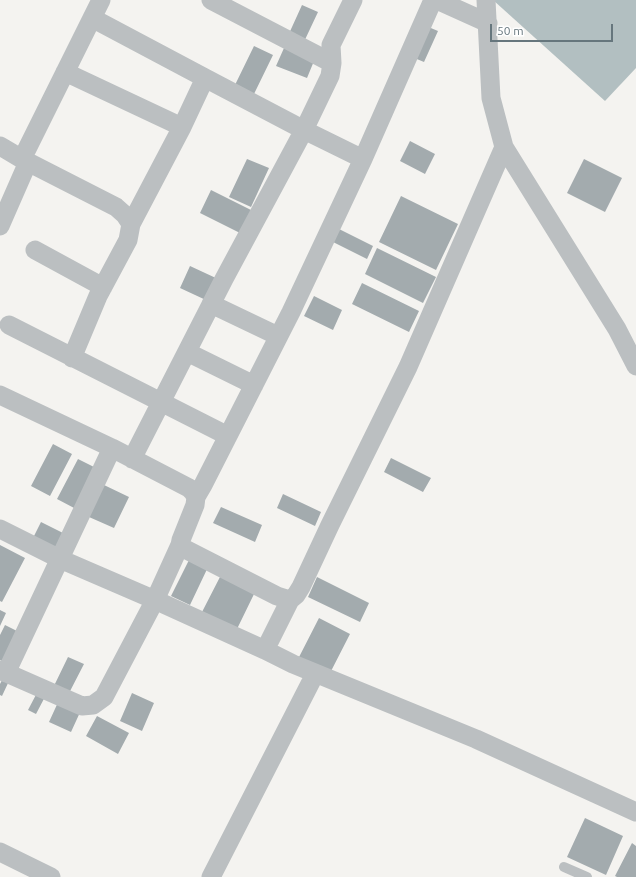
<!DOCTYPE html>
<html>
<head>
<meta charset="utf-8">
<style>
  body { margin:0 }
  #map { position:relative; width:636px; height:877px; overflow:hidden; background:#f4f3f0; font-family:Ubuntu,sans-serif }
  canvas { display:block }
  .scale { position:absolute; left:490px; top:24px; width:123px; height:18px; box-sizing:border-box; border:2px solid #66767d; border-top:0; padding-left:5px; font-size:12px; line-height:14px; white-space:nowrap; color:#66767d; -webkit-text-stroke:3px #fff; paint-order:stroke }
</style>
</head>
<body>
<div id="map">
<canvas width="636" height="877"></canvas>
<div class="scale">50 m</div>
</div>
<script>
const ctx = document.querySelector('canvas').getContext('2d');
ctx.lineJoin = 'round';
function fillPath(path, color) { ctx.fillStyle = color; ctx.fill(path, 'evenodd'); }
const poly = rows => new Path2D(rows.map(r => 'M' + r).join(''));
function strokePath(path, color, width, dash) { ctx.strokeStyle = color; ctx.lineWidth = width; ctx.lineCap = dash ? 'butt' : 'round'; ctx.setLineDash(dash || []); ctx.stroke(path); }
fillPath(poly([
  [493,0,636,0,636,68,605,101]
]), '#b2bfc1');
fillPath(poly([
  [302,5,318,12,302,46,287,38],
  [426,26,438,31,424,62,412,57],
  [254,46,273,55,253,96,234,87],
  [284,48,314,61,307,78,276,66],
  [410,141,435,154,425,174,400,161],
  [247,159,269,168,251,207,229,197],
  [584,159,622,178,605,212,567,193],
  [211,190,251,210,240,233,200,213],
  [401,196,458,224,436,270,379,242],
  [337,228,373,246,367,259,331,241],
  [377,248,436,277,423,303,365,274],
  [190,266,218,279,208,301,180,288],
  [362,283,419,311,409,332,352,304],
  [314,296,342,310,333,330,304,316],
  [53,444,72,454,50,496,31,486],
  [391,458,431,478,423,492,384,472],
  [78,459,98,469,76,509,57,499],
  [104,485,129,497,114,528,89,517],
  [283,494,321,512,315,526,277,508],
  [221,507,262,525,255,542,213,523],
  [41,522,67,535,58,555,31,542],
  [0,545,25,558,2,602,0,601],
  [191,556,209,565,190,605,171,596],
  [221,575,255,592,237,629,202,612],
  [317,577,369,603,360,622,308,597],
  [0,610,6,613,0,626],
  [319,618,350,634,328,677,297,661],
  [5,625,23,634,9,664,0,660,0,635],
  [68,657,84,664,67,697,52,690],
  [3,678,9,681,2,696,0,695,0,684],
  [39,689,47,693,36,714,28,710],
  [132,693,154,703,142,731,120,721],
  [60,698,82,708,71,732,49,722],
  [97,716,129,733,118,754,86,736],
  [585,818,623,836,606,875,567,857],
  [632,843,636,846,636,877,617,877,615,876]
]), '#a3abae');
strokePath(poly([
  [564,867,587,877]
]), '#bbbfc1', 10);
strokePath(poly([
  [211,0,332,63],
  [437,0,488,23],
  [486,0,491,98,504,147,617,329,636,366],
  [92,18,205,78,182,127,131,224],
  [65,72,182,127],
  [205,78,304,130,363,159],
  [0,146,22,159,116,207,125,215,131,224,128,240,98,296,72,358],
  [22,159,101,0],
  [0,226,28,162],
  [35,250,103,287],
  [211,304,278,336],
  [9,325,228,436],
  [187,352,254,385],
  [0,395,112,448,189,488,193,492,196,497,195,505,181,540,180,545,183,548,277,596,290,600,296,595,301,587,330,525,408,367,504,147],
  [132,459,224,279,304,130,330,76,332,63,331,45,353,0],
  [196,497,203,485,291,312,363,159,433,0],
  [0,529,60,559,155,600,104,697,93,705,82,706,0,670],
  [180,545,155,600,265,650,293,664,476,739,636,812],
  [265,650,290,600],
  [6,673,112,448],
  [0,852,51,877],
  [211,877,315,674]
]), '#bbbfc1', 19);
</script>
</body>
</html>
